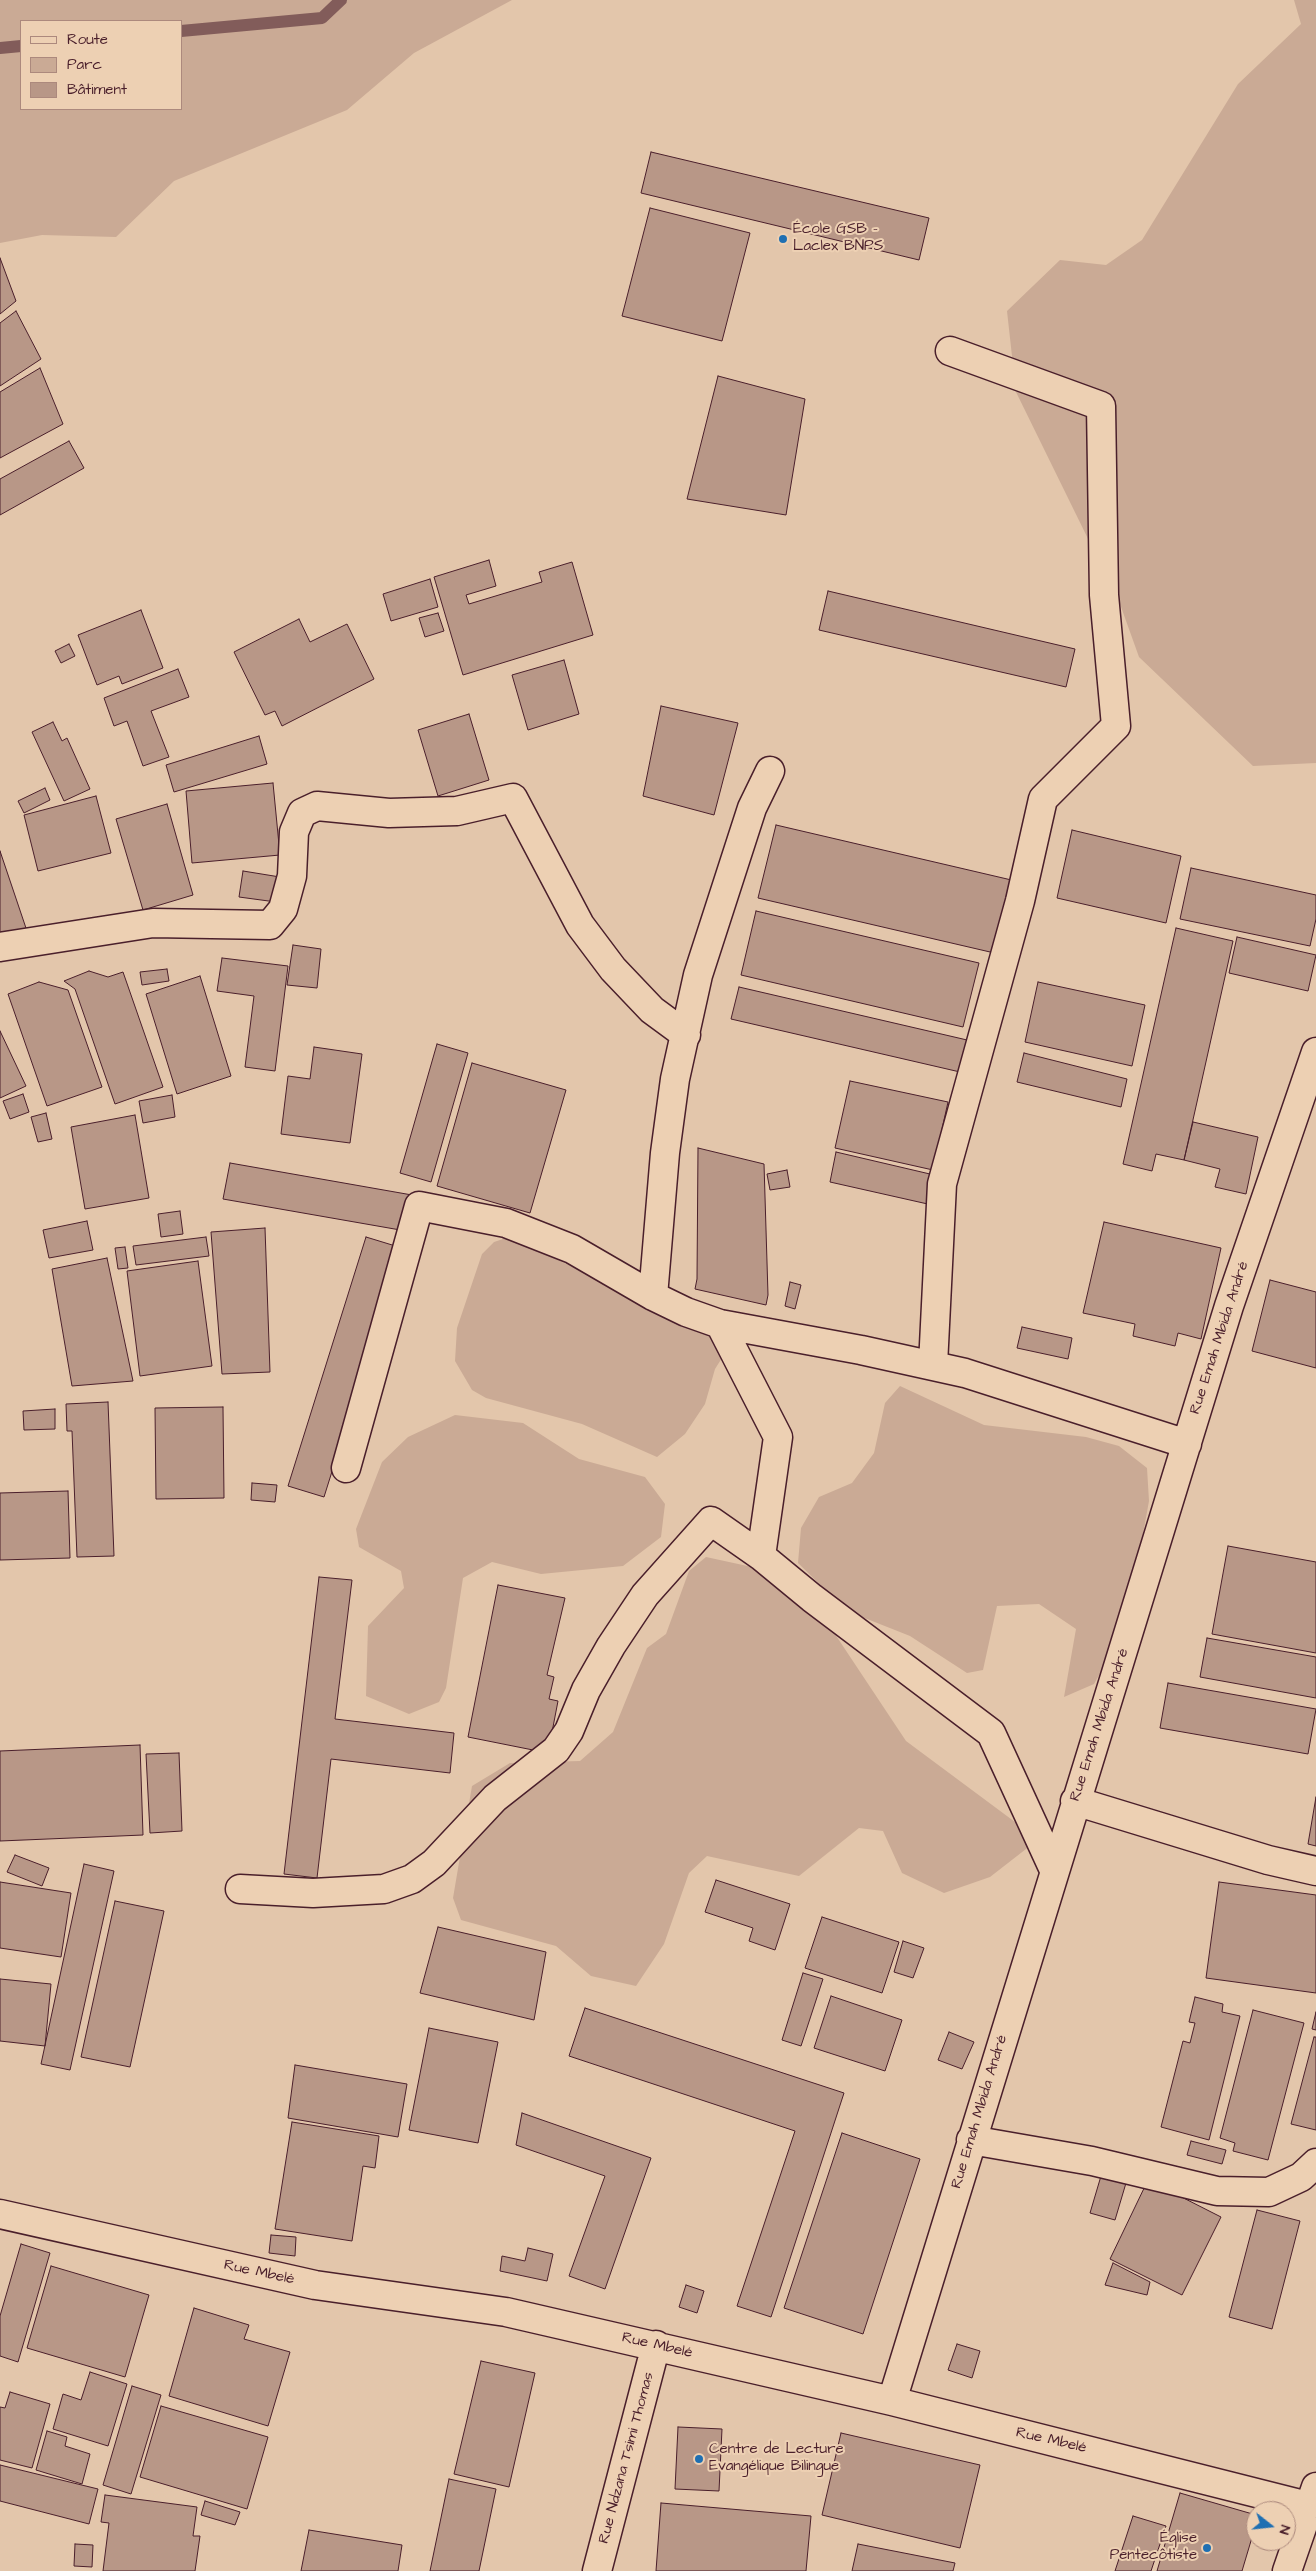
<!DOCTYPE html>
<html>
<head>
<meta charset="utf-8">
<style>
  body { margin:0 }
  #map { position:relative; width:1316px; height:2571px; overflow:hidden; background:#e3c6ab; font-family:"Architects Daughter",sans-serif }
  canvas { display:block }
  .legend { position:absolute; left:20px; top:20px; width:162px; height:90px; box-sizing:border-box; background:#edd0b3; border:1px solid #ac897d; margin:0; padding:6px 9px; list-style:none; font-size:15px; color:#4a1f2b }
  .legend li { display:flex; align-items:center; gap:10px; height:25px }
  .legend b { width:25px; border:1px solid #ac897d }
  .north { position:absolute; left:1246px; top:2501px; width:50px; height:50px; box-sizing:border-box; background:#edd0b3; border:1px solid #ac897d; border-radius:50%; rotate:106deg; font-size:14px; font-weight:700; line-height:20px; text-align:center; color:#4a1f2b }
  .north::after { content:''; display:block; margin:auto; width:18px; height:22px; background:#1f6fb2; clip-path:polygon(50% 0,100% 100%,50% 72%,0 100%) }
</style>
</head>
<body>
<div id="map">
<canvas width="1316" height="2571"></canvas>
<ul class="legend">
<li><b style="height:6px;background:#edd0b3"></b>Route</li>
<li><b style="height:14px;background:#caaa95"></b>Parc</li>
<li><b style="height:14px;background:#b89787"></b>Bâtiment</li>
</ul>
<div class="north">N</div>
</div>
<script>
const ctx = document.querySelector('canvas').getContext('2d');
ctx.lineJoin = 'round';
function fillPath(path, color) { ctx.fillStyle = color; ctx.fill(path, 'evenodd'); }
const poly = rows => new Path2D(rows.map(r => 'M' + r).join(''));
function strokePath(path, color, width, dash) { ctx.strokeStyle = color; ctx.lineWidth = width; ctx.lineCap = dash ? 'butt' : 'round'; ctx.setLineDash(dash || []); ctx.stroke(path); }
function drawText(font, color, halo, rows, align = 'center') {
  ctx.font = font + ' "Architects Daughter",sans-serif'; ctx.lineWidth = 4; ctx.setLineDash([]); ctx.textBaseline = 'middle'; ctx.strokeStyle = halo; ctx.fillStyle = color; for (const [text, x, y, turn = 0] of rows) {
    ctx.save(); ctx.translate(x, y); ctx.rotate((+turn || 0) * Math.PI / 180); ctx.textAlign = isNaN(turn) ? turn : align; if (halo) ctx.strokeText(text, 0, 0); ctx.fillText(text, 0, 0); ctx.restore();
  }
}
fillPath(poly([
  [0,0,512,0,414,53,347,110,174,181,116,237,42,235,0,243],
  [181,21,181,109,21,109,21,21],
  [1294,0,1316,0,1316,763,1253,766,1139,657,1120,604,1016,392,1007,311,1060,260,1106,265,1142,240,1238,84,1301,24],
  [509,1237,732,1342,715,1369,705,1404,685,1434,657,1457,582,1424,486,1398,472,1390,455,1361,457,1328,482,1254,494,1242],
  [900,1386,984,1425,1086,1437,1119,1446,1147,1468,1149,1501,1143,1534,1110,1656,1094,1684,1064,1697,1076,1629,1039,1604,997,1606,983,1670,967,1673,910,1636,847,1611,798,1563,801,1528,819,1497,852,1483,874,1453,885,1403],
  [455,1415,523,1423,579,1459,645,1477,665,1504,661,1537,623,1566,541,1574,492,1562,463,1578,446,1688,439,1702,409,1714,366,1696,368,1626,404,1588,401,1571,359,1547,356,1529,382,1462,408,1437],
  [706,1557,752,1567,813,1601,906,1741,1015,1822,1035,1842,990,1877,944,1893,902,1873,883,1831,859,1828,799,1876,707,1856,689,1873,664,1944,636,1986,591,1976,556,1946,461,1920,453,1898,472,1786,510,1763,580,1761,613,1732,647,1648,666,1634,689,1571]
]), '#caaa95');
strokePath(poly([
  [181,31,322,18,341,0],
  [0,48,21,46]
]), '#825c5a', 12);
const building = poly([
  [651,152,929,218,919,260,641,193,651,152],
  [650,208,750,233,722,341,622,316,650,208],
  [0,258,16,301,0,314,0,258],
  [16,311,41,359,0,386,0,323,16,311],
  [40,368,63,424,0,458,0,392,40,368],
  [718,376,805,399,786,515,687,499,718,376],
  [69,441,84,468,0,515,0,479,69,441],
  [489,560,496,586,466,595,469,604,542,582,539,572,572,562,593,635,463,675,434,577,489,560],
  [430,579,438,607,391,621,383,594,430,579],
  [828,591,1075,649,1066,687,819,630,828,591],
  [141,610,163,668,122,684,119,676,97,685,78,635,141,610],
  [438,613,444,631,425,637,419,618,438,613],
  [299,619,310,642,347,624,374,679,282,726,275,711,265,715,234,652,299,619],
  [69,644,75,656,61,663,55,651,69,644],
  [564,660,579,714,528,730,512,675,564,660],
  [178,669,189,697,151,711,169,757,143,766,127,721,114,726,104,698,178,669],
  [661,706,738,723,714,815,643,796,661,706],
  [469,714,489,780,438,796,418,730,469,714],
  [53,722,62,741,67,738,90,789,64,801,32,732,53,722],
  [259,736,267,764,174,792,166,765,259,736],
  [273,783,280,855,192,863,186,791,273,783],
  [45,788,50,800,24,813,18,801,45,788],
  [96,796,111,853,38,871,24,815,96,796],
  [167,804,193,895,143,910,116,819,167,804],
  [776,825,1020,882,1003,955,758,898,776,825],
  [1072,830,1181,856,1166,923,1057,898,1072,830],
  [0,851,30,940,0,942,0,851],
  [1191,868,1316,895,1316,919,1310,946,1180,919,1191,868],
  [243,871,280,877,276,902,239,897,243,871],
  [756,911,979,963,963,1027,741,975,756,911],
  [1176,928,1233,941,1184,1160,1156,1154,1152,1171,1123,1164,1176,928],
  [1237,937,1316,955,1308,991,1229,973,1237,937],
  [293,945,321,949,317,988,287,985,293,945],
  [222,958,288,966,275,1071,245,1067,254,996,217,991,222,958],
  [167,969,169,981,142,985,140,972,167,969],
  [89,971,108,977,123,972,163,1087,115,1104,75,989,64,981,89,971],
  [200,976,231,1076,177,1094,146,994,200,976],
  [39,982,68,990,102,1087,47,1106,8,994,39,982],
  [1038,982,1145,1005,1132,1066,1025,1042,1038,982],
  [739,987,980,1043,973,1075,731,1019,739,987],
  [0,1031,26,1086,0,1098,0,1031],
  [437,1044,468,1053,431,1182,400,1173,437,1044],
  [314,1047,362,1054,350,1143,281,1134,288,1076,310,1079,314,1047],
  [1024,1053,1127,1079,1121,1107,1017,1082,1024,1053],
  [472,1063,566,1090,530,1213,437,1186,472,1063],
  [850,1081,948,1102,933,1170,835,1148,850,1081],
  [23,1094,29,1112,10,1119,3,1101,23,1094],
  [172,1095,175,1117,143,1123,139,1101,172,1095],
  [46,1113,52,1139,38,1142,31,1117,46,1113],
  [135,1115,149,1198,85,1209,71,1127,135,1115],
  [1193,1122,1258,1137,1246,1194,1215,1187,1220,1169,1184,1160,1193,1122],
  [698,1148,764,1164,768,1295,766,1305,695,1289,697,1279,698,1148],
  [836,1152,947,1178,941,1207,830,1182,836,1152],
  [230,1163,412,1195,406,1231,223,1199,230,1163],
  [787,1170,790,1187,770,1190,767,1174,787,1170],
  [180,1211,183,1234,161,1237,158,1214,180,1211],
  [87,1221,93,1250,49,1258,43,1230,87,1221],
  [1104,1222,1221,1248,1201,1339,1178,1333,1175,1346,1133,1336,1135,1324,1083,1313,1104,1222],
  [265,1228,270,1372,222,1374,211,1232,265,1228],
  [206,1237,209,1256,136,1265,133,1246,206,1237],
  [366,1237,402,1248,324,1497,288,1486,366,1237],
  [125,1247,128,1268,118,1269,115,1248,125,1247],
  [107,1258,133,1381,72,1386,52,1269,107,1258],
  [198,1261,212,1366,140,1376,127,1271,198,1261],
  [1270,1280,1316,1292,1316,1368,1252,1351,1270,1280],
  [790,1282,801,1285,795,1309,785,1306,790,1282],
  [1022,1327,1072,1338,1068,1359,1017,1348,1022,1327],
  [108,1402,114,1556,77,1557,72,1431,67,1431,66,1404,108,1402],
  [223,1407,224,1498,156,1499,155,1408,223,1407],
  [55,1409,55,1429,24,1430,23,1411,55,1409],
  [252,1483,277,1485,275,1502,251,1500,252,1483],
  [68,1491,70,1558,0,1560,0,1493,68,1491],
  [1228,1546,1316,1562,1316,1653,1212,1634,1228,1546],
  [319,1577,352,1580,335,1719,454,1733,450,1773,331,1759,317,1878,284,1874,319,1577],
  [498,1585,565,1598,547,1675,554,1677,549,1699,558,1701,548,1753,468,1737,498,1585],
  [1207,1638,1316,1657,1316,1698,1200,1677,1207,1638],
  [1168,1683,1316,1709,1308,1754,1160,1728,1168,1683],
  [140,1745,143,1835,0,1841,0,1751,140,1745],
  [179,1753,182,1831,150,1833,146,1754,179,1753],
  [1316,1797,1316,1846,1308,1844,1316,1797],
  [15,1855,49,1868,42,1886,7,1872,15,1855],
  [84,1864,114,1871,70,2070,41,2064,84,1864],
  [716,1880,790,1904,775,1950,749,1941,753,1928,705,1912,716,1880],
  [0,1882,71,1893,61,1957,0,1948,0,1882],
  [1219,1882,1316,1895,1316,1993,1206,1978,1219,1882],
  [115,1901,164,1911,130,2067,81,2057,115,1901],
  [822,1917,899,1942,882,1993,805,1968,822,1917],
  [438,1927,546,1952,534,2020,420,1993,438,1927],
  [903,1941,924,1948,913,1978,894,1972,903,1941],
  [803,1973,823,1979,801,2046,782,2040,803,1973],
  [0,1979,51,1984,45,2046,0,2041,0,1979],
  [831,1996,902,2020,885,2071,814,2048,831,1996],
  [1195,1997,1223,2004,1222,2012,1240,2016,1209,2140,1161,2127,1183,2041,1190,2043,1195,2023,1189,2022,1195,1997],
  [585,2008,844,2093,771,2317,737,2306,795,2131,569,2056,585,2008],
  [1253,2010,1304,2023,1268,2160,1233,2151,1235,2143,1220,2138,1253,2010],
  [1316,2012,1316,2030,1312,2029,1316,2012],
  [429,2028,498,2042,478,2143,409,2130,429,2028],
  [949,2032,974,2042,962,2069,938,2060,949,2032],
  [1314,2037,1316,2037,1316,2130,1291,2124,1314,2037],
  [295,2065,407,2084,398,2137,288,2118,295,2065],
  [522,2113,651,2158,605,2289,569,2276,605,2176,516,2145,522,2113],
  [292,2122,379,2136,375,2168,363,2166,352,2241,275,2229,292,2122],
  [842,2133,920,2159,863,2334,784,2308,842,2133],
  [1191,2141,1226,2150,1222,2164,1187,2155,1191,2141],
  [1101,2176,1126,2183,1115,2220,1090,2213,1101,2176],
  [1148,2180,1221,2217,1182,2295,1110,2259,1148,2180],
  [1257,2210,1300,2221,1272,2329,1229,2317,1257,2210],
  [271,2235,296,2237,295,2256,269,2253,271,2235],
  [21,2244,50,2253,18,2362,0,2356,0,2316,21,2244],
  [528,2248,553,2254,547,2281,500,2271,502,2256,525,2261,528,2248],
  [1113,2263,1150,2282,1147,2295,1105,2285,1113,2263],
  [51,2266,149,2295,125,2377,27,2348,51,2266],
  [686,2285,704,2291,697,2313,679,2307,686,2285],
  [194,2308,249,2325,244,2339,290,2352,268,2426,169,2396,194,2308],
  [957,2344,980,2351,972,2378,948,2370,957,2344],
  [481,2361,535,2373,509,2487,454,2474,481,2361],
  [90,2372,127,2384,108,2446,53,2429,63,2394,81,2400,90,2372],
  [132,2386,161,2395,131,2494,103,2485,132,2386],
  [10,2392,50,2404,32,2468,0,2460,0,2407,5,2408,10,2392],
  [161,2406,268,2437,247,2509,140,2477,161,2406],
  [678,2427,722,2429,719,2491,675,2489,678,2427],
  [47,2431,67,2437,65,2446,90,2454,82,2484,36,2470,47,2431],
  [841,2433,980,2465,960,2548,822,2515,841,2433],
  [0,2465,98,2489,89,2524,0,2501,0,2465],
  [449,2479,496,2489,479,2571,430,2571,449,2479],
  [1180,2493,1256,2515,1256,2524,1242,2571,1157,2571,1180,2493],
  [105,2495,197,2507,193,2536,200,2536,195,2571,103,2571,109,2523,101,2522,105,2495],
  [205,2501,240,2512,235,2525,201,2515,205,2501],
  [661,2503,811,2516,806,2571,656,2571,661,2503],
  [1133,2516,1166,2526,1151,2571,1115,2571,1133,2516],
  [309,2530,402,2545,398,2571,301,2571,309,2530],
  [75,2544,93,2545,92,2567,74,2566,75,2544],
  [858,2544,955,2563,953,2571,852,2571,858,2544]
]);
fillPath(building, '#b89787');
strokePath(building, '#4a1f2b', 1);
const street = poly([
  [0,947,153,923,270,925,283,909,292,876,294,832,302,813,317,806,389,813,457,811,513,798,580,925,613,969,652,1010,686,1035],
  [653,1296,665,1153,675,1079,698,975,752,808,770,771],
  [720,1324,778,1437,761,1556,812,1598,991,1733,1054,1870],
  [933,1365,942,1184,1020,901,1043,799,1116,726,1104,595,1101,406,950,351],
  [346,1468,419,1206,506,1223,572,1249,653,1296,686,1312,720,1324,861,1350,965,1373,1187,1444],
  [1075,1801,1268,1860,1316,1871],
  [240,1889,313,1893,384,1889,412,1879,434,1863,495,1798,556,1750,569,1731,586,1690,611,1646,645,1595,711,1521,761,1556],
  [971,2140,1092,2161,1217,2191,1269,2192,1301,2177,1316,2163],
  [0,2214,315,2285,506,2312,892,2401,1308,2506],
  [892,2401,1229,1306,1316,1052],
  [597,2571,656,2345],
  [1287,2571,1316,2487]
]);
strokePath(street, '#4a1f2b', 31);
strokePath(street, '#edd0b3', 28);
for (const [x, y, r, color] of [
  [783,239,5,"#1f6fb2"],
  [699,2459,5,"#1f6fb2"],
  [1207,2548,5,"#1f6fb2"]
]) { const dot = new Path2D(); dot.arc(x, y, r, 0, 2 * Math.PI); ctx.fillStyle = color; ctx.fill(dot); strokePath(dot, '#edd0b3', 2); }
drawText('15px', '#4a1f2b', '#edd0b3', [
  ["École GSB -",793,230],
  ["Laclex BNPS",793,247],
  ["Centre de Lecture",709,2450],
  ["Evangélique Bilingue",709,2467],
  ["Église",1197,2539,"right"],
  ["Pentecôtiste",1197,2556,"right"]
], 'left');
drawText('15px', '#4a1f2b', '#edd0b3', [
  ["Rue Emah Mbida André",1220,1338,-72],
  ["Rue Emah Mbida André",1100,1725,-72],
  ["Rue Emah Mbida André",980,2112,-73],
  ["Rue Mbelé",259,2273,12],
  ["Rue Mbelé",657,2346,13],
  ["Rue Mbelé",1051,2441,13],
  ["Rue Ndzana Tsimi Thomas",627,2458,-75]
]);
</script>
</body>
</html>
